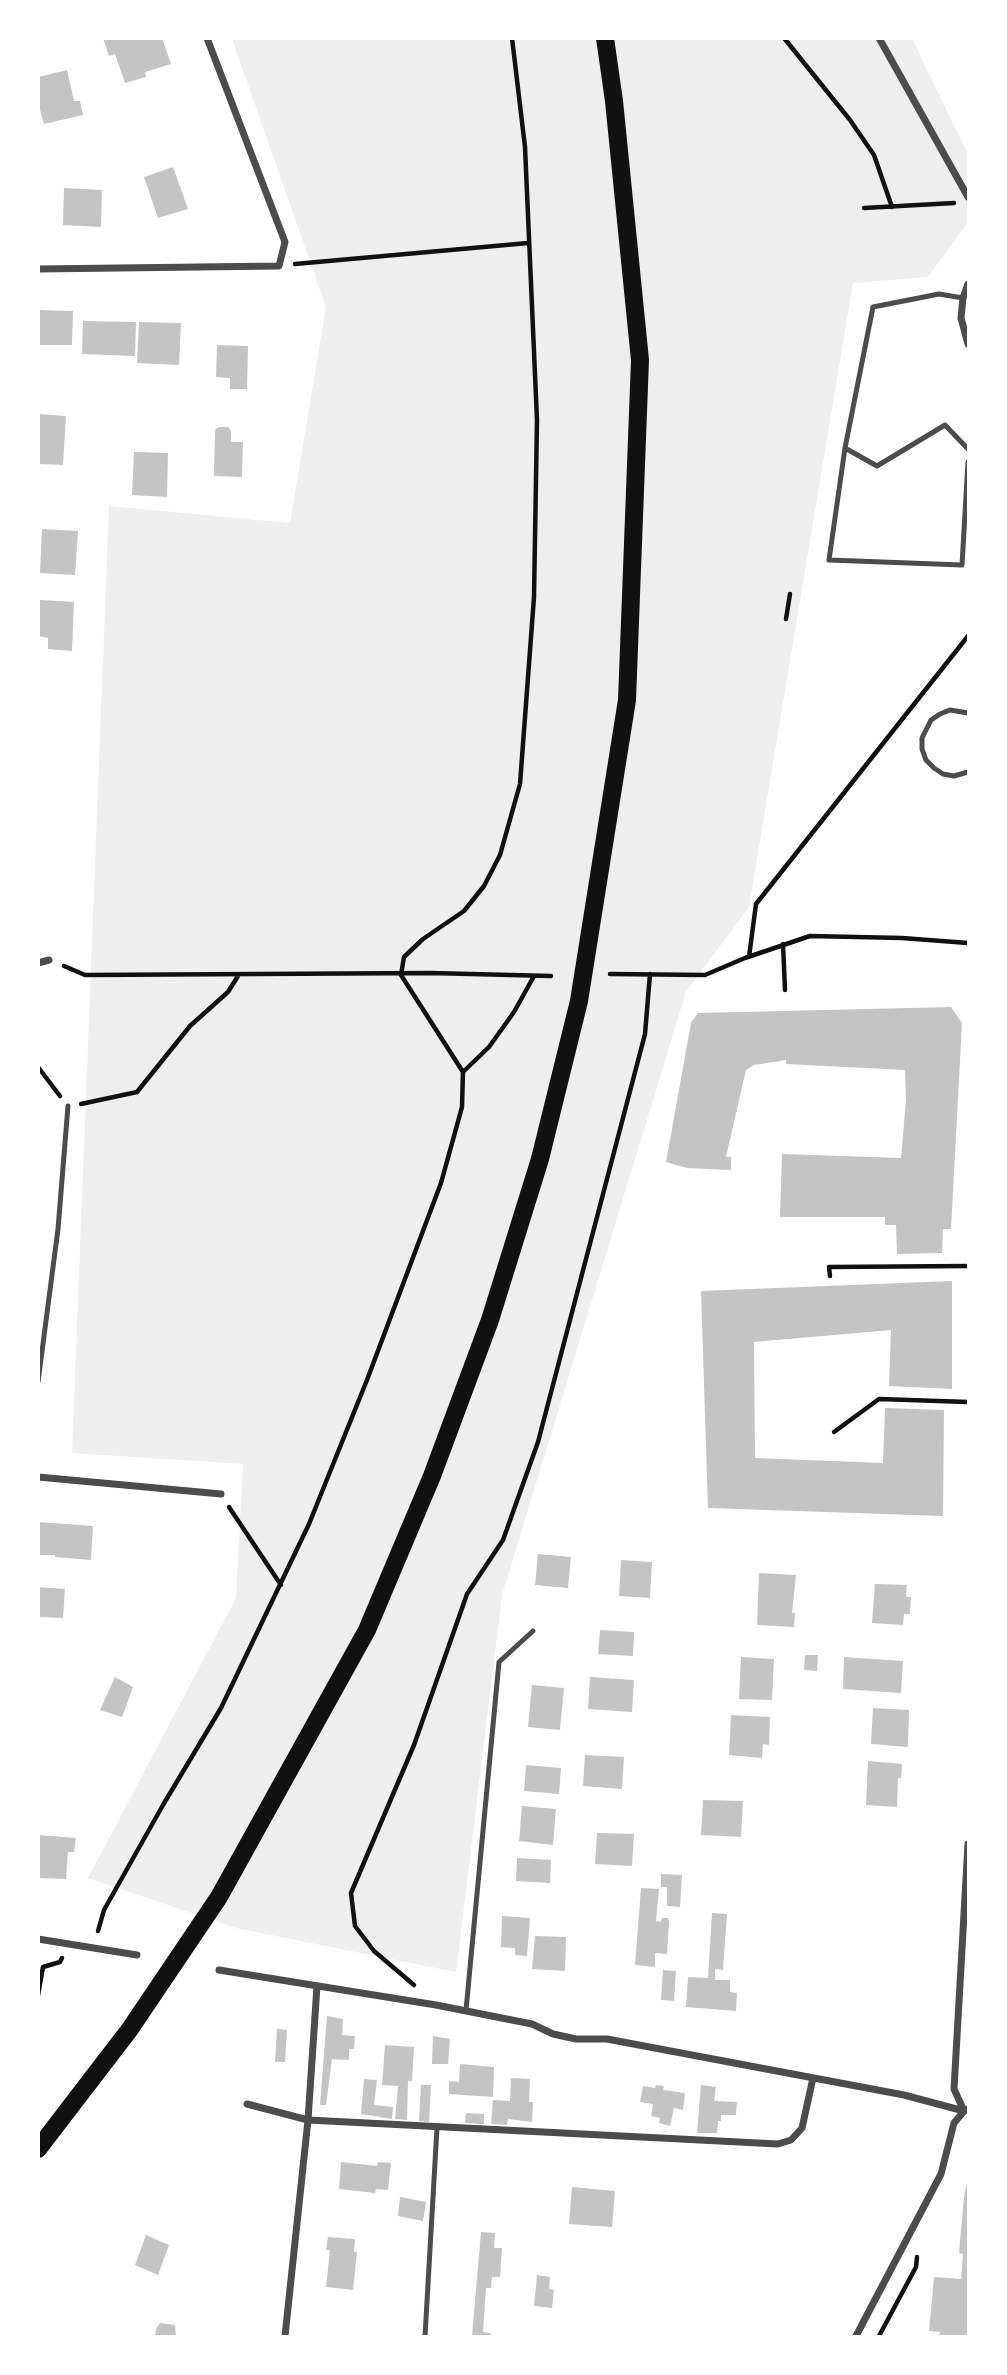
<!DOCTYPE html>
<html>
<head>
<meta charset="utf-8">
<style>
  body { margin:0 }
  #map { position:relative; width:1007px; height:2375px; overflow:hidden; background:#fff; font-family:Arial,sans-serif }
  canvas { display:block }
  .frame { position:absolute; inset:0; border:40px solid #fff; pointer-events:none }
</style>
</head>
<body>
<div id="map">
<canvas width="1007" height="2375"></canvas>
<div class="frame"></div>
</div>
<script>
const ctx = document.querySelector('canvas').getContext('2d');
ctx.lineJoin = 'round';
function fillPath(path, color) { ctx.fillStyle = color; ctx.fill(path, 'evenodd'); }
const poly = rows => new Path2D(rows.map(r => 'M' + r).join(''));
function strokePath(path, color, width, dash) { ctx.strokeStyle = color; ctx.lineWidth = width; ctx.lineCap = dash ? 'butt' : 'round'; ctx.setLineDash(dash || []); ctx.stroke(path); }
fillPath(poly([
  [232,39,912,39,968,154,968,222,928,277,853,283,749,907,686,992,502,1595,456,1972,236,1928,88,1878,236,1598,243,1464,72,1453,109,506,290,523,326,307]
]), '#eee');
fillPath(poly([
  [103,38,162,38,171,64,145,72,146,77,125,83,115,54,109,56],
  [67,70,74,101,80,101,83,115,44,124,38,102,38,77],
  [173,167,188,209,158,218,144,177],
  [64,188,102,190,101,227,63,225],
  [38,310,73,311,72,345,38,345],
  [83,321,136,322,135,356,82,354],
  [139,322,181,323,179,365,137,363],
  [217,345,248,346,247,389,230,389,230,378,216,377],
  [38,414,66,416,63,465,38,464],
  [219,427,228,427,231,431,231,442,243,442,242,477,214,476,215,430],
  [134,452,168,453,167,497,132,495],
  [42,529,78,531,75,575,40,573],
  [40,600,74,602,72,651,48,649,48,638,38,636],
  [951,1007,962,1023,951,1229,943,1229,942,1253,897,1254,896,1225,885,1225,885,1217,780,1217,782,1154,901,1158,906,1100,905,1070,786,1064,786,1060,754,1065,746,1070,726,1157,731,1157,731,1170,687,1168,666,1162,691,1023,698,1013],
  [952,1281,952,1389,889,1386,891,1330,754,1342,755,1458,883,1463,885,1408,944,1410,943,1516,708,1508,701,1291],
  [38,1522,93,1526,91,1560,55,1557,55,1555,38,1555],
  [538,1554,571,1557,568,1588,535,1585],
  [621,1560,652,1562,650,1598,619,1596],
  [759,1573,796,1575,792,1613,795,1613,794,1627,757,1625],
  [875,1584,907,1585,906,1597,911,1597,910,1614,904,1614,903,1625,872,1623],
  [38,1587,65,1589,63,1618,38,1617],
  [600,1630,634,1632,633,1656,598,1654],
  [805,1655,818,1655,817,1671,804,1670],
  [741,1657,774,1659,772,1700,739,1699],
  [844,1657,903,1661,901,1693,843,1689],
  [115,1677,133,1687,122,1717,100,1710],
  [590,1677,634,1680,632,1712,588,1709],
  [532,1685,564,1688,560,1730,528,1727],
  [873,1708,909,1710,908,1747,871,1744],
  [731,1715,770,1717,769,1745,763,1744,762,1758,729,1755],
  [585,1755,624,1757,622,1789,583,1786],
  [868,1761,902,1764,901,1778,898,1778,897,1807,866,1805],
  [526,1765,561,1768,559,1794,524,1791],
  [703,1800,743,1801,741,1837,701,1835],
  [522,1806,556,1809,553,1845,519,1841],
  [597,1833,634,1834,632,1866,595,1864],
  [38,1835,76,1838,74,1852,68,1852,66,1879,38,1878],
  [517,1858,551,1860,550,1883,516,1881],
  [661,1874,682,1875,680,1907,667,1906,667,1887,661,1887],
  [641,1888,659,1889,656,1921,661,1922,662,1918,668,1918,669,1922,667,1954,655,1953,655,1967,635,1965],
  [712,1913,727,1914,723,1970,715,1969,715,1980,730,1980,730,1992,737,1993,736,2011,686,2007,688,1977,708,1978],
  [502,1916,530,1918,527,1956,515,1955,515,1948,501,1947],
  [535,1936,566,1937,565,1971,532,1969],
  [663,1970,676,1971,674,2001,661,2000],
  [327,2016,343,2019,342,2035,355,2036,354,2049,349,2049,349,2060,332,2059,326,2105,320,2105],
  [277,2029,287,2030,285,2062,275,2062],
  [433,2036,450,2039,448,2064,432,2064],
  [385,2045,414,2047,412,2081,408,2081,407,2120,395,2119,398,2086,382,2085],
  [460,2064,494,2067,493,2097,449,2094,449,2081,459,2082],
  [511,2078,530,2079,529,2102,533,2102,532,2122,508,2119,507,2125,491,2124,493,2100,510,2101],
  [364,2079,377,2080,374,2105,393,2107,392,2119,361,2114],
  [421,2085,431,2085,429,2122,419,2121],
  [656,2085,664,2086,663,2090,685,2093,683,2110,674,2108,670,2126,659,2123,660,2118,651,2116,653,2104,640,2102,643,2086,655,2088],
  [701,2085,716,2087,714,2101,737,2102,736,2115,721,2115,721,2121,718,2121,717,2133,697,2133],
  [466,2113,484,2114,484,2124,465,2123],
  [341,2162,377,2166,378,2162,391,2163,388,2190,376,2189,375,2193,339,2189],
  [967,2183,968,2336,939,2336,940,2332,929,2331,934,2277,961,2279,963,2254,959,2253,964,2197],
  [572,2187,615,2191,612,2227,569,2224],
  [400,2197,426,2202,423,2221,398,2216],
  [481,2232,495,2233,494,2248,502,2248,500,2277,492,2277,491,2288,486,2288,483,2332,491,2333,490,2336,472,2336],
  [146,2235,169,2245,158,2275,135,2265],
  [328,2237,355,2239,354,2252,357,2252,353,2290,326,2287,330,2250,326,2250],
  [537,2275,550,2277,549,2289,554,2290,552,2308,534,2306],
  [160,2323,175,2325,176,2336,155,2336,156,2329]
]), '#c4c4c4');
strokePath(poly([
  [784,38,850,120,874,155,892,207],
  [864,208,954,203],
  [295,264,528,243],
  [786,619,790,594],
  [783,944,785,990],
  [749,957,756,904,968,636],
  [64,966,85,975,430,973,551,976],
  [610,974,705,975,745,958,810,936,902,938,968,943],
  [38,1067,60,1096],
  [463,1072,489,1047,514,1012,534,976],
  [81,1104,137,1092,190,1026,228,992,238,976],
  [830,1276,829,1267,968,1266],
  [834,1432,879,1399,968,1402],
  [229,1507,281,1585],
  [98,1931,104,1910,163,1805,221,1708,309,1524,367,1380,441,1183,462,1107,463,1072,401,975,404,957,423,939,464,911,484,886,500,855,520,784,534,597,537,420,525,147,512,38],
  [414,1985,374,1951,355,1926,351,1893,414,1745,467,1594,503,1540,538,1442,645,1034,650,974],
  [38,1995,43,1967,60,1962,62,1958],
  [879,2336,916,2267,917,2257]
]), '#111', 4.5);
strokePath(poly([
  [963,298,939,294,873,307,845,448,829,560,962,565,968,462],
  [845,448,877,466,945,425,968,449],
  [968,713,950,710,940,714,931,720,922,738,922,749,926,760,934,768,943,774,954,776,968,772],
  [38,1382,58,1229,68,1106],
  [466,2010,499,1662,533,1631],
  [425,2336,437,2128]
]), '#4c4c4c', 5);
strokePath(poly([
  [879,38,968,197],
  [38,269,279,266,285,242,207,38],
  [968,284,963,298,961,318,968,344],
  [38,963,49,960],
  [38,1477,221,1494],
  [38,1939,137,1955],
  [219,1970,436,2005,532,2024,553,2034,576,2039,607,2039,904,2095,964,2111,968,2109],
  [247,2104,308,2120,778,2144,791,2140,802,2128,813,2078],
  [964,2111,954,2089,968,1844],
  [285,2336,308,2120,317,1986],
  [856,2336,941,2174,954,2123,964,2111]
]), '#4c4c4c', 7);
strokePath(poly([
  [38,2149,130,2029,219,1897,367,1630,432,1476,490,1320,540,1159,579,1001,627,700,640,360,614,101,605,38]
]), '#111', 18);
</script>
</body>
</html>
